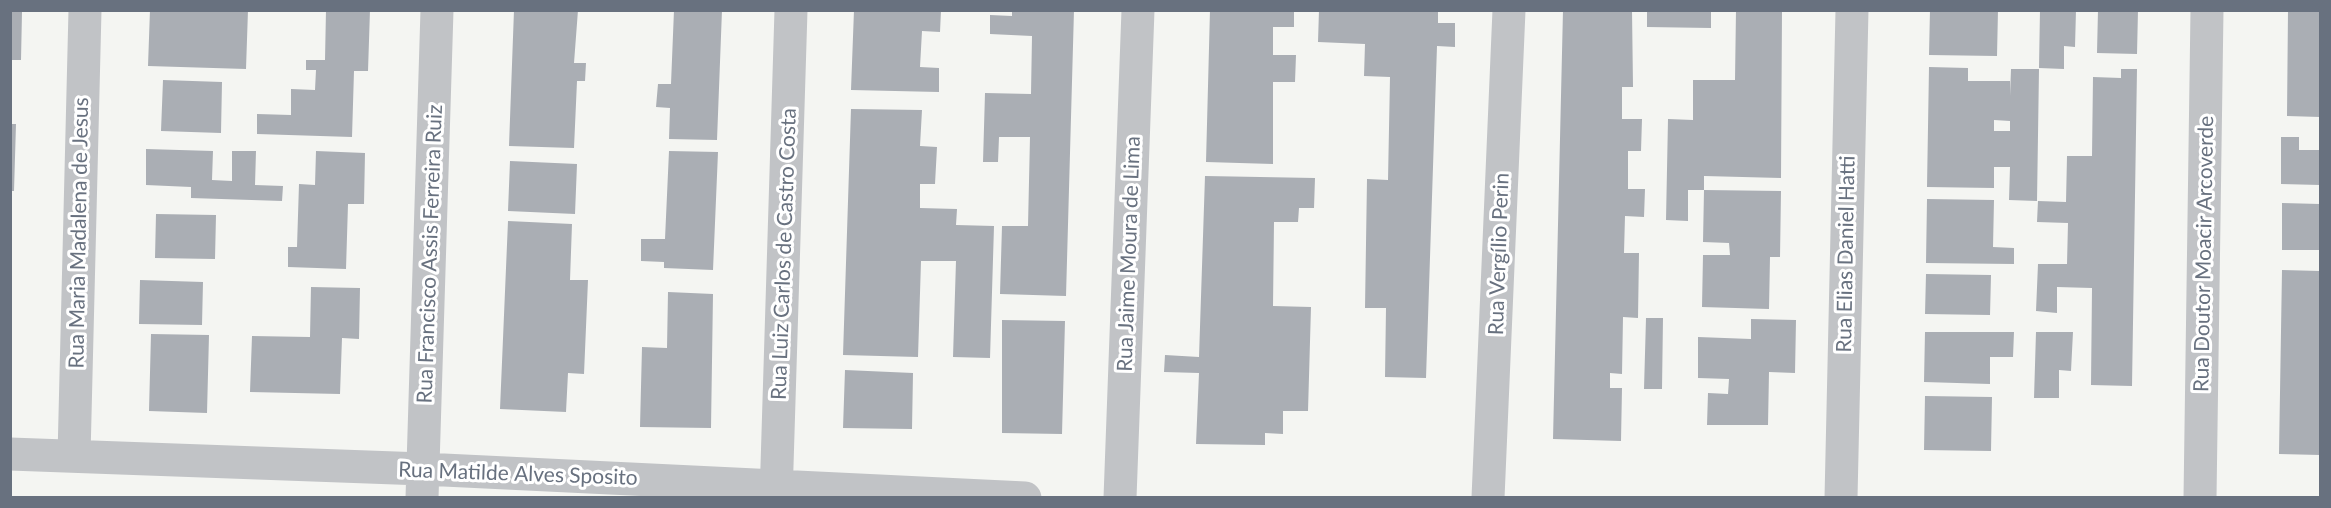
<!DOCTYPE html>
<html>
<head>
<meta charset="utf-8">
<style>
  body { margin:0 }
  #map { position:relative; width:2331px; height:508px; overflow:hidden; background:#f4f5f2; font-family:Lato,sans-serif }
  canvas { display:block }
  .frame { position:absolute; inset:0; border:12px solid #68717f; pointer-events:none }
</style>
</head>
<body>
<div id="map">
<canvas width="2331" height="508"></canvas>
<div class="frame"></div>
</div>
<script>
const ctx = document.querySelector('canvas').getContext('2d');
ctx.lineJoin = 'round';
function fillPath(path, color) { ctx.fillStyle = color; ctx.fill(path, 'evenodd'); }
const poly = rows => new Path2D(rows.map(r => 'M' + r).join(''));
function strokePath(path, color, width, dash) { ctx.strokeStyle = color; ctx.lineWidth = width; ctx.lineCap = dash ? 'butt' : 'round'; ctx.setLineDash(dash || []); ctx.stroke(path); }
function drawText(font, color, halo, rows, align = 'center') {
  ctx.font = font + ' Lato,sans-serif'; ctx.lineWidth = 6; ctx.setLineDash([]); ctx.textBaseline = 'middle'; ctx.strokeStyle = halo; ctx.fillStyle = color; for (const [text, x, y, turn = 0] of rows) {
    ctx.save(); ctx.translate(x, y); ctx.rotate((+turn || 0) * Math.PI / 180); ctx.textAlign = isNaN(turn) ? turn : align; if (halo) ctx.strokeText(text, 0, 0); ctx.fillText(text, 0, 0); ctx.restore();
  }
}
fillPath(poly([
  [150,10,248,10,246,69,148,66],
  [326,10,370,10,368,71,354,71,352,137,257,134,257,114,291,115,291,89,315,90,316,70,306,70,306,60,325,60],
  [514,10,578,10,574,63,586,63,585,81,577,81,574,148,509,146],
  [674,10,722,10,717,140,669,139,670,108,656,107,658,84,671,84],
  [854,10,941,10,940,32,922,31,920,67,939,68,939,92,851,90],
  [1012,10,1074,10,1066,296,1000,294,1002,226,1028,226,1030,137,999,137,998,162,983,162,985,93,1031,94,1032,36,990,34,990,15,1012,16],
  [1210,10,1294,10,1294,27,1273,27,1273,55,1296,55,1295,82,1273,82,1273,164,1206,162],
  [1319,10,1438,10,1438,23,1455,23,1455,47,1437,46,1426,378,1385,377,1386,308,1365,308,1367,179,1388,180,1390,77,1364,76,1365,44,1318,42],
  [1563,10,1632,10,1633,87,1622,87,1622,119,1642,119,1641,151,1628,151,1628,189,1645,189,1644,217,1625,216,1624,253,1639,253,1638,318,1623,317,1622,374,1610,373,1610,388,1622,388,1621,441,1553,439],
  [1647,10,1711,10,1711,28,1647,27],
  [1736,10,1782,10,1781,178,1704,176,1704,190,1688,190,1688,221,1666,220,1668,119,1693,120,1693,80,1735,80],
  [1930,10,1998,10,1997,56,1929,55],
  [2040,10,2076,10,2075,47,2064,46,2064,69,2039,68],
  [2098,10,2138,10,2137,54,2097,53],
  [2288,10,2320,10,2320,117,2287,116],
  [10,12,22,12,21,60,10,60],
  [1929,67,1968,68,1968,81,2010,81,2010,96,2011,69,2039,69,2037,201,2009,200,2010,167,1994,167,1994,188,1927,187],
  [1994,120,2010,121,2010,131,1994,131],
  [2121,69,2137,69,2132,386,2091,385,2092,288,2057,287,2057,313,2036,311,2038,264,2067,264,2068,223,2037,222,2038,201,2066,202,2067,156,2092,156,2093,77,2121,78],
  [163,80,222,82,221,133,161,131],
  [851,109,922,110,920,146,937,147,935,184,920,184,920,208,957,209,956,225,994,226,990,358,953,357,956,261,921,261,918,357,843,355],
  [10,124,16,124,14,191,10,191],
  [2281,137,2299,137,2299,150,2320,150,2320,185,2281,184],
  [146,149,213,151,212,180,232,181,232,151,256,151,255,185,283,186,282,201,191,198,191,187,146,185],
  [316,151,365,153,364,204,348,204,346,269,288,267,288,247,297,247,299,184,315,185],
  [669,151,718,152,713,270,664,268,664,262,641,261,641,239,665,239],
  [510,161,577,164,575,214,508,211],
  [1205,176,1315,178,1314,208,1299,208,1298,222,1274,222,1273,306,1311,307,1308,411,1283,411,1283,434,1265,433,1265,445,1196,444,1199,373,1164,372,1165,355,1199,357],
  [1704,190,1781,191,1780,257,1770,257,1769,309,1702,307,1703,255,1730,255,1729,243,1703,242],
  [1927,199,1994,200,1993,247,2014,248,2014,264,1926,263],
  [2282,203,2320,204,2320,250,2282,250],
  [156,214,216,215,215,259,155,258],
  [508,221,572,224,570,280,588,280,584,374,568,373,566,412,500,409],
  [2282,270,2320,271,2320,455,2279,454],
  [1926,274,1991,275,1990,315,1925,314],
  [140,280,203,282,202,325,139,324],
  [311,287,360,288,359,339,342,338,340,394,250,392,252,336,310,337],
  [668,292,713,294,711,428,640,427,642,347,667,348],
  [1646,318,1663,318,1662,389,1644,389],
  [1751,319,1796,320,1795,373,1769,372,1768,425,1707,425,1708,393,1728,394,1729,379,1698,378,1698,337,1751,339],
  [1002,320,1065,321,1062,434,1002,433],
  [1925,332,2014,332,2013,357,1990,357,1990,384,1924,382],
  [2036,332,2073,332,2071,371,2059,370,2059,398,2034,398],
  [151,334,209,335,207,413,149,411],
  [845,370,913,373,912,429,843,428],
  [1925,396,1992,397,1991,451,1924,450]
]), '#aaaeb4');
strokePath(poly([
  [10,454,423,469,1025,498],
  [74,456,85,10],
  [422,498,437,10],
  [776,498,791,10],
  [1120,498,1138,10],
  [1488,498,1509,10],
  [1841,498,1852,10],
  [2200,498,2207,10]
]), '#c1c3c6', 33);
drawText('21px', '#68717f', '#fff', [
  ["Rua Maria Madalena de Jesus",79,233,-89],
  ["Rua Francisco Assis Ferreira Ruiz",430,254,-88],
  ["Rua Luiz Carlos de Castro Costa",784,254,-88],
  ["Rua Jaime Moura de Lima",1129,254,-88],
  ["Rua Vergílio Perin",1499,254,-88],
  ["Rua Elias Daniel Hatti",1846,254,-89],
  ["Rua Doutor Moacir Arcoverde",2204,254,-89],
  ["Rua Matilde Alves Sposito",518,474,2]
]);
</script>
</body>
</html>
